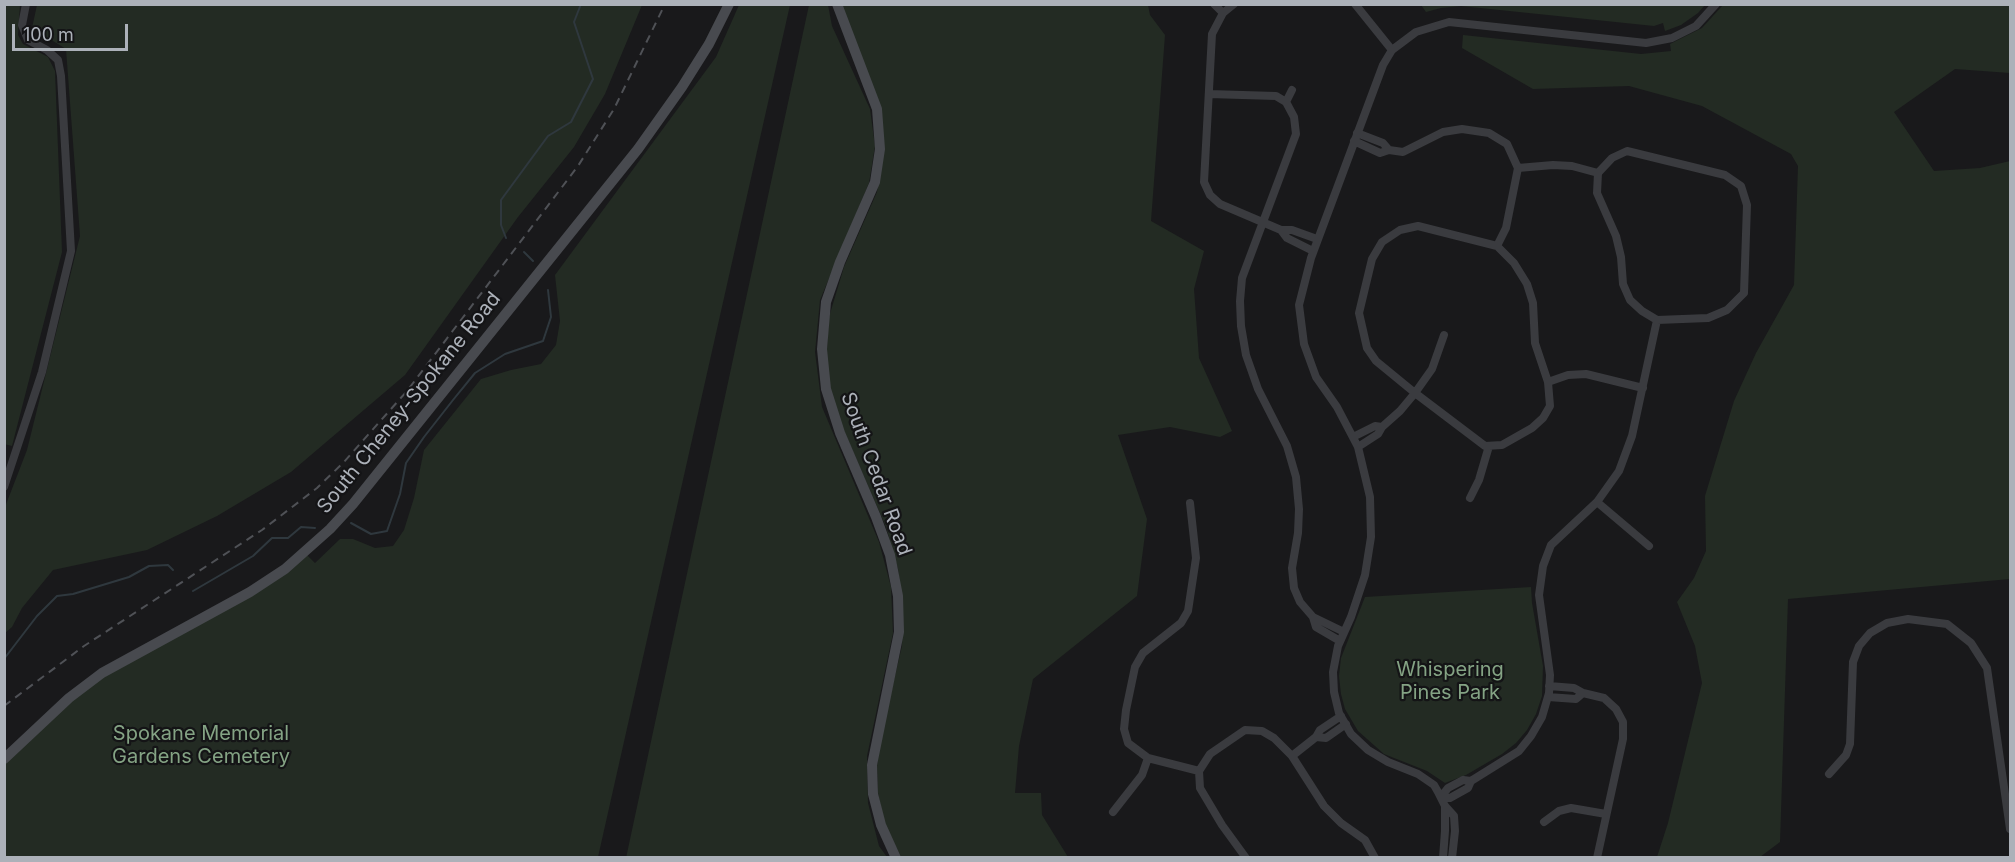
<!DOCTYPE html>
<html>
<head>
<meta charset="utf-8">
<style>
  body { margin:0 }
  #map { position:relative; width:2015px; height:862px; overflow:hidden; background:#19191b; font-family:Inter,sans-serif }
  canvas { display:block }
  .frame { position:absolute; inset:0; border:6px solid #acb1b9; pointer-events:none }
  .scale { position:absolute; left:12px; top:24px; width:116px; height:27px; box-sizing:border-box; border:3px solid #acb1b9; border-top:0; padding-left:8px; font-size:18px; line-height:21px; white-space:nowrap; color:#acb1b9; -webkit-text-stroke:4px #141416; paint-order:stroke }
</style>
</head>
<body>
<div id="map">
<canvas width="2015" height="862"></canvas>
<div class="frame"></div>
<div class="scale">100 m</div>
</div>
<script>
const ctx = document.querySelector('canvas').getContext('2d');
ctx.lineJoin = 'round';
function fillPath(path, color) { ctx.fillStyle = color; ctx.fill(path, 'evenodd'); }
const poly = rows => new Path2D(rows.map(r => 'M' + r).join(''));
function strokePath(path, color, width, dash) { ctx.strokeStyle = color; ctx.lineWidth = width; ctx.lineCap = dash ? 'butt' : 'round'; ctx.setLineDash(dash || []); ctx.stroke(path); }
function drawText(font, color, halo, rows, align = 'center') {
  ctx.font = font + ' Inter,sans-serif'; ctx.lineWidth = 4.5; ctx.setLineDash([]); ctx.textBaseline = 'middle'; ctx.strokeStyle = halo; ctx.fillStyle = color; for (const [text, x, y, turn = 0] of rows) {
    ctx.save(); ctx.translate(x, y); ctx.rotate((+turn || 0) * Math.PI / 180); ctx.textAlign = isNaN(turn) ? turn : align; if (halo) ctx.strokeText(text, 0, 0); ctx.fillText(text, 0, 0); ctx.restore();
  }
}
fillPath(poly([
  [20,5,18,35,23,44,48,57,55,71,62,252,12,446,4,444,4,5],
  [37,5,642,5,605,94,574,147,518,217,405,375,291,472,217,516,147,550,53,570,22,608,12,627,5,633,5,507,27,450,80,236,66,49,32,28],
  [739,5,790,5,598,857,5,857,4,759,69,698,196,622,304,552,315,563,340,539,353,539,375,548,393,546,404,530,414,498,424,450,481,379,511,370,541,364,556,345,560,321,555,275,716,57],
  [809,5,828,5,832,26,870,109,875,146,869,183,820,300,815,352,822,407,879,542,891,587,893,633,867,756,868,803,879,846,887,857,626,858],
  [840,5,1148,5,1150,15,1165,35,1151,221,1204,251,1194,289,1199,358,1232,431,1220,437,1170,427,1118,435,1147,519,1137,596,1033,679,1019,746,1015,793,1041,793,1042,815,1068,857,901,857,884,822,878,793,877,766,881,736,902,646,903,608,898,569,886,527,833,406,826,362,829,317,844,267,877,192,884,149],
  [1421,5,1705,5,1698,13,1681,25,1665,31,1663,23,1654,26,1461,6,1441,8,1426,12],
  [1723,5,2010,5,2010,73,1955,69,1894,112,1934,171,1980,168,2010,161,2010,579,1788,599,1780,842,1760,857,1657,857,1668,823,1702,683,1695,646,1677,602,1694,578,1706,551,1705,496,1734,401,1756,353,1794,285,1798,166,1791,154,1702,106,1629,86,1533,89,1462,48,1463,35,1641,54,1671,51,1670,44,1702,28],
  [1531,587,1532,603,1543,666,1542,696,1536,714,1527,730,1516,743,1502,754,1466,775,1445,783,1427,771,1384,754,1358,731,1345,709,1341,694,1339,676,1341,658,1365,597]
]), '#232b23');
strokePath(poly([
  [506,238,501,225,501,200,548,136,571,122,593,79,574,22,581,4],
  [524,252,533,261],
  [351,523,371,534,387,531,400,494,406,463,424,437,453,400,475,373,505,354,543,341,551,317,548,290],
  [193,591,253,556,272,538,288,538,301,527,315,528],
  [4,659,37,616,57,596,73,594,129,577,149,566,168,565,173,570]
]), '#2f383e', 2);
strokePath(poly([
  [1214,4,1223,13],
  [1234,4,1223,13,1212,34,1204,182,1210,195,1220,204,1281,230,1292,230,1317,239],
  [1355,4,1392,50],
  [1209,94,1276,96,1286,102,1294,117,1296,134,1242,278,1240,301,1241,326,1246,355,1258,389,1287,446,1296,477,1299,509,1298,533,1292,568,1294,588,1300,602,1313,617,1316,627,1340,641],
  [1286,102,1292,90],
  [1357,133,1383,143,1389,150],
  [1354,141,1380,153,1389,150,1403,152,1443,132,1462,129,1489,133,1507,144,1518,168,1506,228,1497,246],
  [1518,168,1553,165,1572,166,1598,173],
  [1598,173,1612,158,1627,151,1725,175,1741,186,1747,205,1744,293,1727,310,1708,318,1657,320],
  [1598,173,1597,193,1616,236,1621,257,1623,284,1630,300,1642,311,1657,320],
  [1418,226,1497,246,1514,263,1527,284,1533,303,1535,343,1548,382,1550,406,1543,418,1532,428,1502,445,1485,446,1415,393,1376,361,1367,348,1359,313,1372,259,1382,242,1400,230,1418,226],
  [1281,230,1287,238,1313,251],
  [1548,382,1568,375,1586,374,1643,388],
  [1353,437,1375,426,1382,427],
  [1358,447,1378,434,1382,427,1400,411,1415,393,1432,369,1444,335],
  [4,487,42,372,71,251,61,76,58,60,47,50,28,40,22,25,26,4],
  [1470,498,1479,480,1489,446],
  [1597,502,1649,546],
  [1190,503,1196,558,1188,611,1181,623,1143,653,1135,667,1126,710,1124,729,1128,743,1148,758,1199,771],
  [1313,617,1344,632],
  [1549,686,1574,688,1583,693,1604,698,1616,709,1623,722,1623,739,1597,858],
  [1548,697,1576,699,1583,693],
  [1316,737,1326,738,1346,724],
  [1292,756,1316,737,1320,730,1341,716],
  [1199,771,1210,754,1245,730,1262,731,1274,738,1292,756,1324,806,1341,823,1365,840,1375,858],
  [1199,771,1200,788,1222,825,1246,858],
  [1829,774,1846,755,1850,744,1853,662,1859,646,1870,633,1887,623,1908,619,1947,624,1971,643,1987,668,2010,829],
  [1463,780,1471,781,1468,788,1450,798,1441,797,1448,788,1463,780],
  [1471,781,1519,751,1531,736,1542,717,1549,693,1550,675,1539,595,1543,566,1551,545,1597,502,1619,471,1632,436,1657,320],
  [1113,812,1142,775,1148,758],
  [1544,822,1559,811,1571,808,1606,814],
  [1443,858,1445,831,1445,806],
  [1452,858,1455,831,1454,816,1445,806,1438,792,1434,785,1418,774,1388,762,1368,750,1351,734,1339,713,1334,692,1333,672,1338,646,1351,617,1365,575,1371,537,1370,497,1358,447,1337,407,1316,377,1304,344,1299,305,1311,258,1383,65,1392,50,1416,32,1449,22,1646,43,1672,38,1696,26,1716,4]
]), '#3a3b3f', 8);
strokePath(poly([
  [837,4,877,109,880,149,875,182,840,262,826,302,822,349,826,389,840,433,876,517,890,555,898,596,899,632,872,765,873,794,881,825,896,858],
  [4,759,69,698,102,673,250,592,285,569,330,529,353,504,638,149,682,87,709,44,729,4]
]), '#484a4f', 10);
strokePath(poly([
  [4,706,84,646,262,530,317,488,343,463,407,391,578,166,614,109,665,4]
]), '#4f5156', 2, [8, 6]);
drawText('20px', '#acb1b9', '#141416', [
  ["South Cheney-Spokane Road",409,403,-51],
  ["South Cedar Road",876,474,70]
]);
drawText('20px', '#84a384', '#141416', [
  ["Whispering",1450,670],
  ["Pines Park",1450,693],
  ["Spokane Memorial",201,734],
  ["Gardens Cemetery",201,757]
]);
</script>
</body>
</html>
